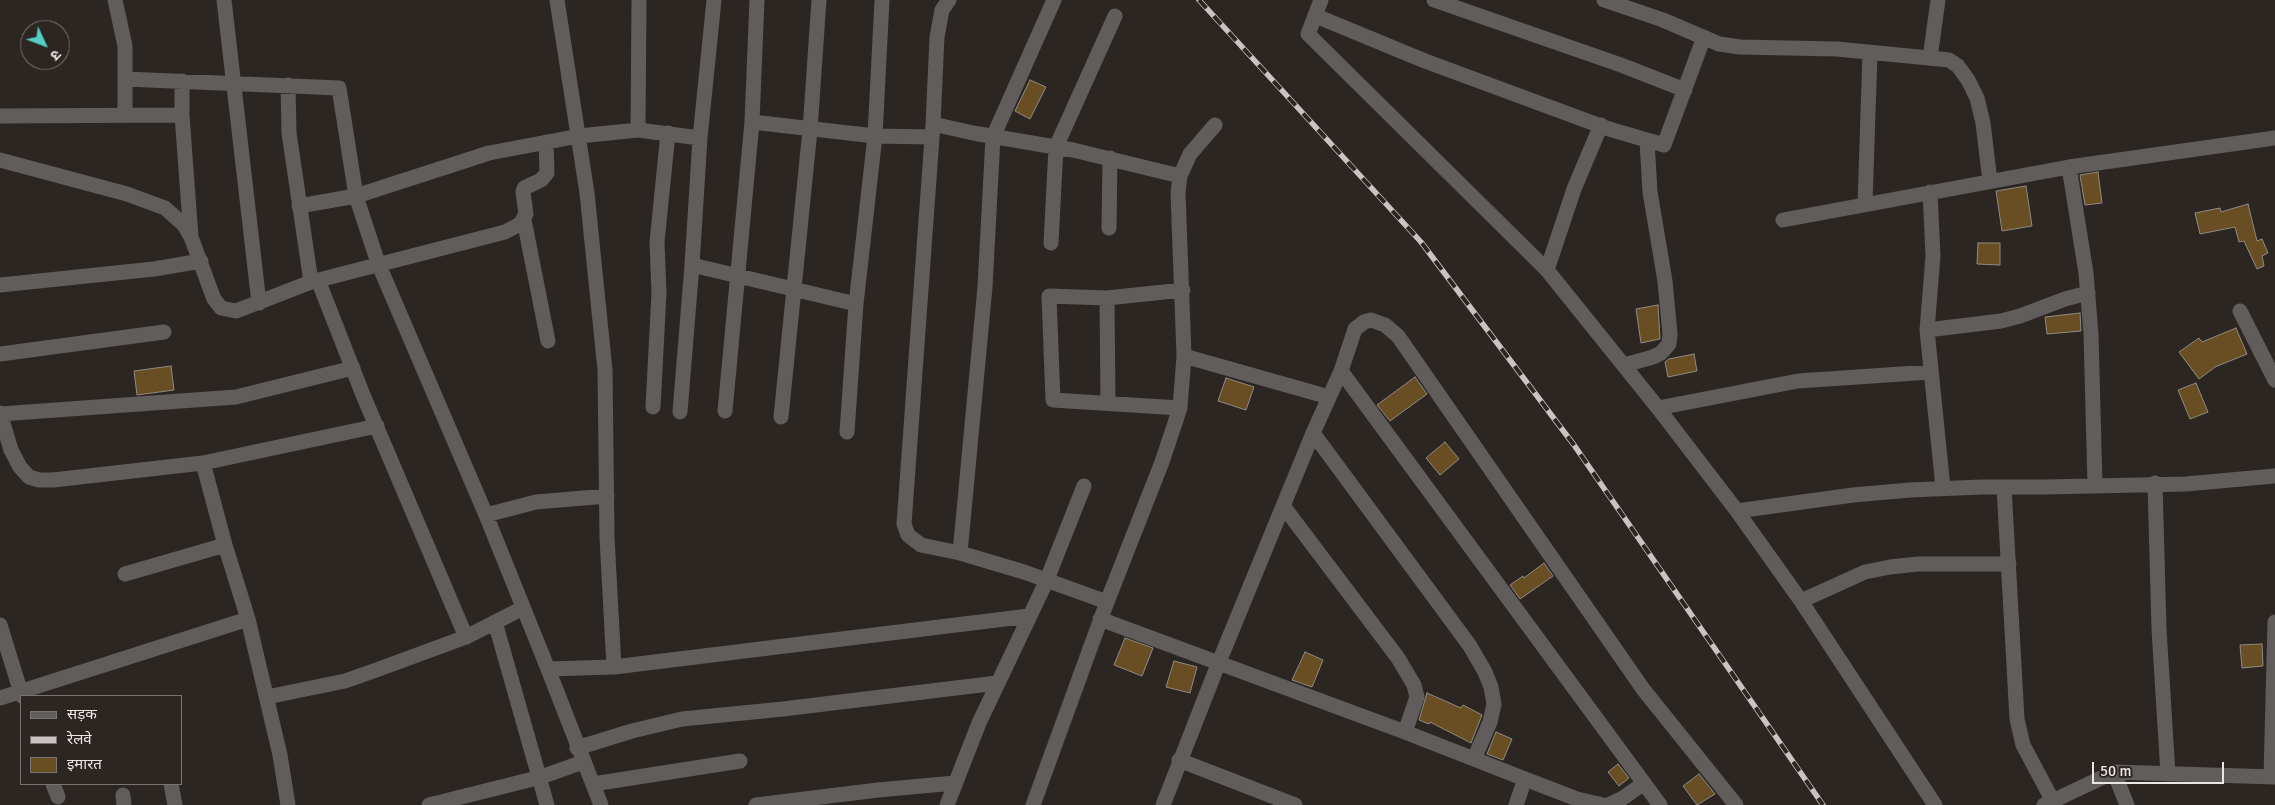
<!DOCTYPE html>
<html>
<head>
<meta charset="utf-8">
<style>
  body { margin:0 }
  #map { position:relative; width:2275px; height:805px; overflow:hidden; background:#2c2623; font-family:Signika,"Noto Sans Devanagari",sans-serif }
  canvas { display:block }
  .legend { position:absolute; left:20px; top:695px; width:162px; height:90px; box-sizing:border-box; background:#2c2623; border:1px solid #797371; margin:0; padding:6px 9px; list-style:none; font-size:15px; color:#ece7e5 }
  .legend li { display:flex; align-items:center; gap:10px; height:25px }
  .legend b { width:25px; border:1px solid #797371 }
  .north { position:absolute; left:20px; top:20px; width:50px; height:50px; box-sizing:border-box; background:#2c2623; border:1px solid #797371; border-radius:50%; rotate:133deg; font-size:14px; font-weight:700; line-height:20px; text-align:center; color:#ece7e5 }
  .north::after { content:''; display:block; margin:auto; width:18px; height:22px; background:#55cec5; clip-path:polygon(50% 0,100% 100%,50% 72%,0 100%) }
  .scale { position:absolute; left:2092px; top:762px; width:132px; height:22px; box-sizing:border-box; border:2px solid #ece7e5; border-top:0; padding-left:6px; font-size:15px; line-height:18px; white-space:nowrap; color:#ece7e5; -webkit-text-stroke:4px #2c2623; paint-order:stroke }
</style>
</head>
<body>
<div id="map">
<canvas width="2275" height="805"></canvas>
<ul class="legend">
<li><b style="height:6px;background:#615d5c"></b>सड़क</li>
<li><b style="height:6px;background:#c9c4c1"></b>रेलवे</li>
<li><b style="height:14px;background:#684e22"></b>इमारत</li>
</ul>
<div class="north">उ</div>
<div class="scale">50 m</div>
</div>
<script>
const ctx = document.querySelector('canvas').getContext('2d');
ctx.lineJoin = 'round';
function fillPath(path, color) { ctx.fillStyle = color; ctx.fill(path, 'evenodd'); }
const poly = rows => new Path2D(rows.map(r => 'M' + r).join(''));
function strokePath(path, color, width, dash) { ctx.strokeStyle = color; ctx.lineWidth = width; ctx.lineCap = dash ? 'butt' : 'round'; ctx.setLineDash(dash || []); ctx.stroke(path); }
const building = poly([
  [1030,80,1046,87,1030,119,1015,111,1030,80],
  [2098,172,2102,203,2085,205,2080,175,2098,172],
  [2026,186,2032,226,2002,231,1996,191,2026,186],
  [2248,204,2257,241,2262,239,2268,253,2262,256,2264,266,2257,269,2244,241,2239,242,2235,227,2200,234,2195,213,2220,208,2221,212,2248,204],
  [1978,243,2000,243,2000,265,1977,264,1978,243],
  [1658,305,1660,339,1641,343,1636,309,1658,305],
  [2080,313,2081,331,2047,334,2045,317,2080,313],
  [2236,328,2247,354,2215,367,2199,379,2179,352,2199,338,2202,342,2236,328],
  [1694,354,1697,371,1668,377,1665,362,1669,359,1694,354],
  [171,366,174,390,137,395,134,371,171,366],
  [1415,377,1427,394,1390,421,1377,405,1415,377],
  [1226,378,1254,387,1246,410,1218,401,1226,378],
  [2196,383,2208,412,2190,419,2178,390,2196,383],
  [1445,442,1459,459,1440,475,1426,458,1445,442],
  [1544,563,1553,576,1520,599,1510,585,1523,576,1524,578,1544,563],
  [1125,638,1153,648,1142,676,1114,665,1125,638],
  [2262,644,2263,666,2242,668,2240,645,2262,644],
  [1305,652,1323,660,1312,687,1292,680,1305,652],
  [1174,661,1197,667,1190,693,1166,687,1174,661],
  [1427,693,1461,708,1463,705,1482,715,1471,743,1430,722,1429,724,1419,720,1427,693],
  [1496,732,1512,739,1503,760,1487,754,1496,732],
  [1618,764,1629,778,1619,786,1608,772,1618,764],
  [1699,774,1715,794,1697,805,1683,786,1699,774]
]);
fillPath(building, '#684e22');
strokePath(building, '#8f8b84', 1);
strokePath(poly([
  [115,0,125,46,125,114],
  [224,0,259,303],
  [557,0,587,193,605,370,607,538,614,667],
  [949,0,942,10,937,37,933,124,904,524,908,535,921,545,960,553,1024,572,1107,602],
  [1321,0,1308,34,1547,270,1658,408,1737,511,1801,601,1935,805],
  [1434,0,1621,65,1685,90],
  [1604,0,1663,20,1719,44,1740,47,1837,49,1949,60,1958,66,1968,80,1977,98,1983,123,1990,181],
  [1316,16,1425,61,1609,129,1664,145,1704,37],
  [1930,58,1938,0],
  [125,79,339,88,356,196,378,263,486,515,548,669],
  [182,81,182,115,191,237],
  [288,85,289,133,311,282],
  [0,116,182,115],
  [752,122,875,136,932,137],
  [933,124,973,133,1073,150,1180,176],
  [638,130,639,0],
  [0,160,127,194,165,208,184,225,191,237,214,299,221,308,236,311,311,282,505,232,520,224,526,214,523,192,524,188,541,180,547,173,546,142],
  [2069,167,2086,273,2091,334,2095,485],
  [1930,192,1933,256,1927,330,1943,488],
  [1865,204,1870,53],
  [299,206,356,196,489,153,579,136,638,130,700,138],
  [524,220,548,341],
  [1783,220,2069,167,2275,138],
  [1109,228,1110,158],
  [1051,243,1056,147,1115,16],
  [692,265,856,304],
  [1547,270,1574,189,1601,125],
  [318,280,363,395,466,637],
  [0,285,154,269,201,261],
  [1107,298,1108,403],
  [2240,311,2275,380],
  [1927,330,2001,321,2020,316,2065,299,2088,293],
  [0,354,164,332],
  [1184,356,1329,397],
  [1624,365,1653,357,1661,353,1669,344,1670,334,1665,281,1650,192,1647,141],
  [1341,371,1660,805],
  [653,407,659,293,657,242,668,133],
  [1180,408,1053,400,1049,296,1107,298,1183,290],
  [1658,408,1798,381,1931,372],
  [725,411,752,122,757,0],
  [680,412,692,265,700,138,714,0],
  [0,413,11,450,20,467,29,477,39,480,53,480,203,463,377,426],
  [0,414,236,397,353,368],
  [781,417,810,130,819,0],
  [847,432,856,304,875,136,882,0],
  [1313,433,1470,646,1485,672,1491,687,1494,704,1490,722,1474,759],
  [203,463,225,545,248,619,280,755,288,805],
  [2155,483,2159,629,2168,774],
  [2004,487,2017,719,2023,745,2055,805],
  [1284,507,1398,658,1414,685,1417,697,1405,732],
  [1737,511,1853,495,1910,490,1982,487,2044,487,2186,484,2275,476],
  [486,515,536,502,607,496],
  [960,553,985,287,993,137,1054,0],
  [125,574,225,545],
  [1801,601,1865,572,1890,567,1918,564,2009,564],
  [1100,619,1405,732,1525,779,1577,799,1603,805],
  [495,622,547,805],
  [0,625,22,696],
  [267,697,345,681,379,669,466,637,523,608],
  [0,698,248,619],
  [577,748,632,731,682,719,783,709,997,683],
  [1179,760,1295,805],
  [2114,772,2127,805],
  [2271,777,2275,622],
  [53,784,58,797],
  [171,784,175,805],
  [593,784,740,761],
  [123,795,124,805],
  [429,805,541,777,583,762],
  [601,805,548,669,614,667,1029,616],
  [756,805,878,790,955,783],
  [947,805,979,723,1046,582,1084,486],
  [1033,805,1107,602,1162,462,1180,408,1184,356,1178,193,1180,176,1190,154,1215,125],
  [1163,805,1219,662,1313,433,1341,371,1355,329,1364,322,1371,320,1385,325,1398,336,1643,689,1736,805],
  [1516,805,1525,779],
  [1608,805,1623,798,1644,783],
  [2044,805,2114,772,2275,777]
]), '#615d5c', 15);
const rail = poly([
  [1199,0,1421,242,1574,445,1823,805]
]);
strokePath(rail, '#c9c4c1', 5.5);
strokePath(rail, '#2c2623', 4, [11]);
</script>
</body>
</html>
